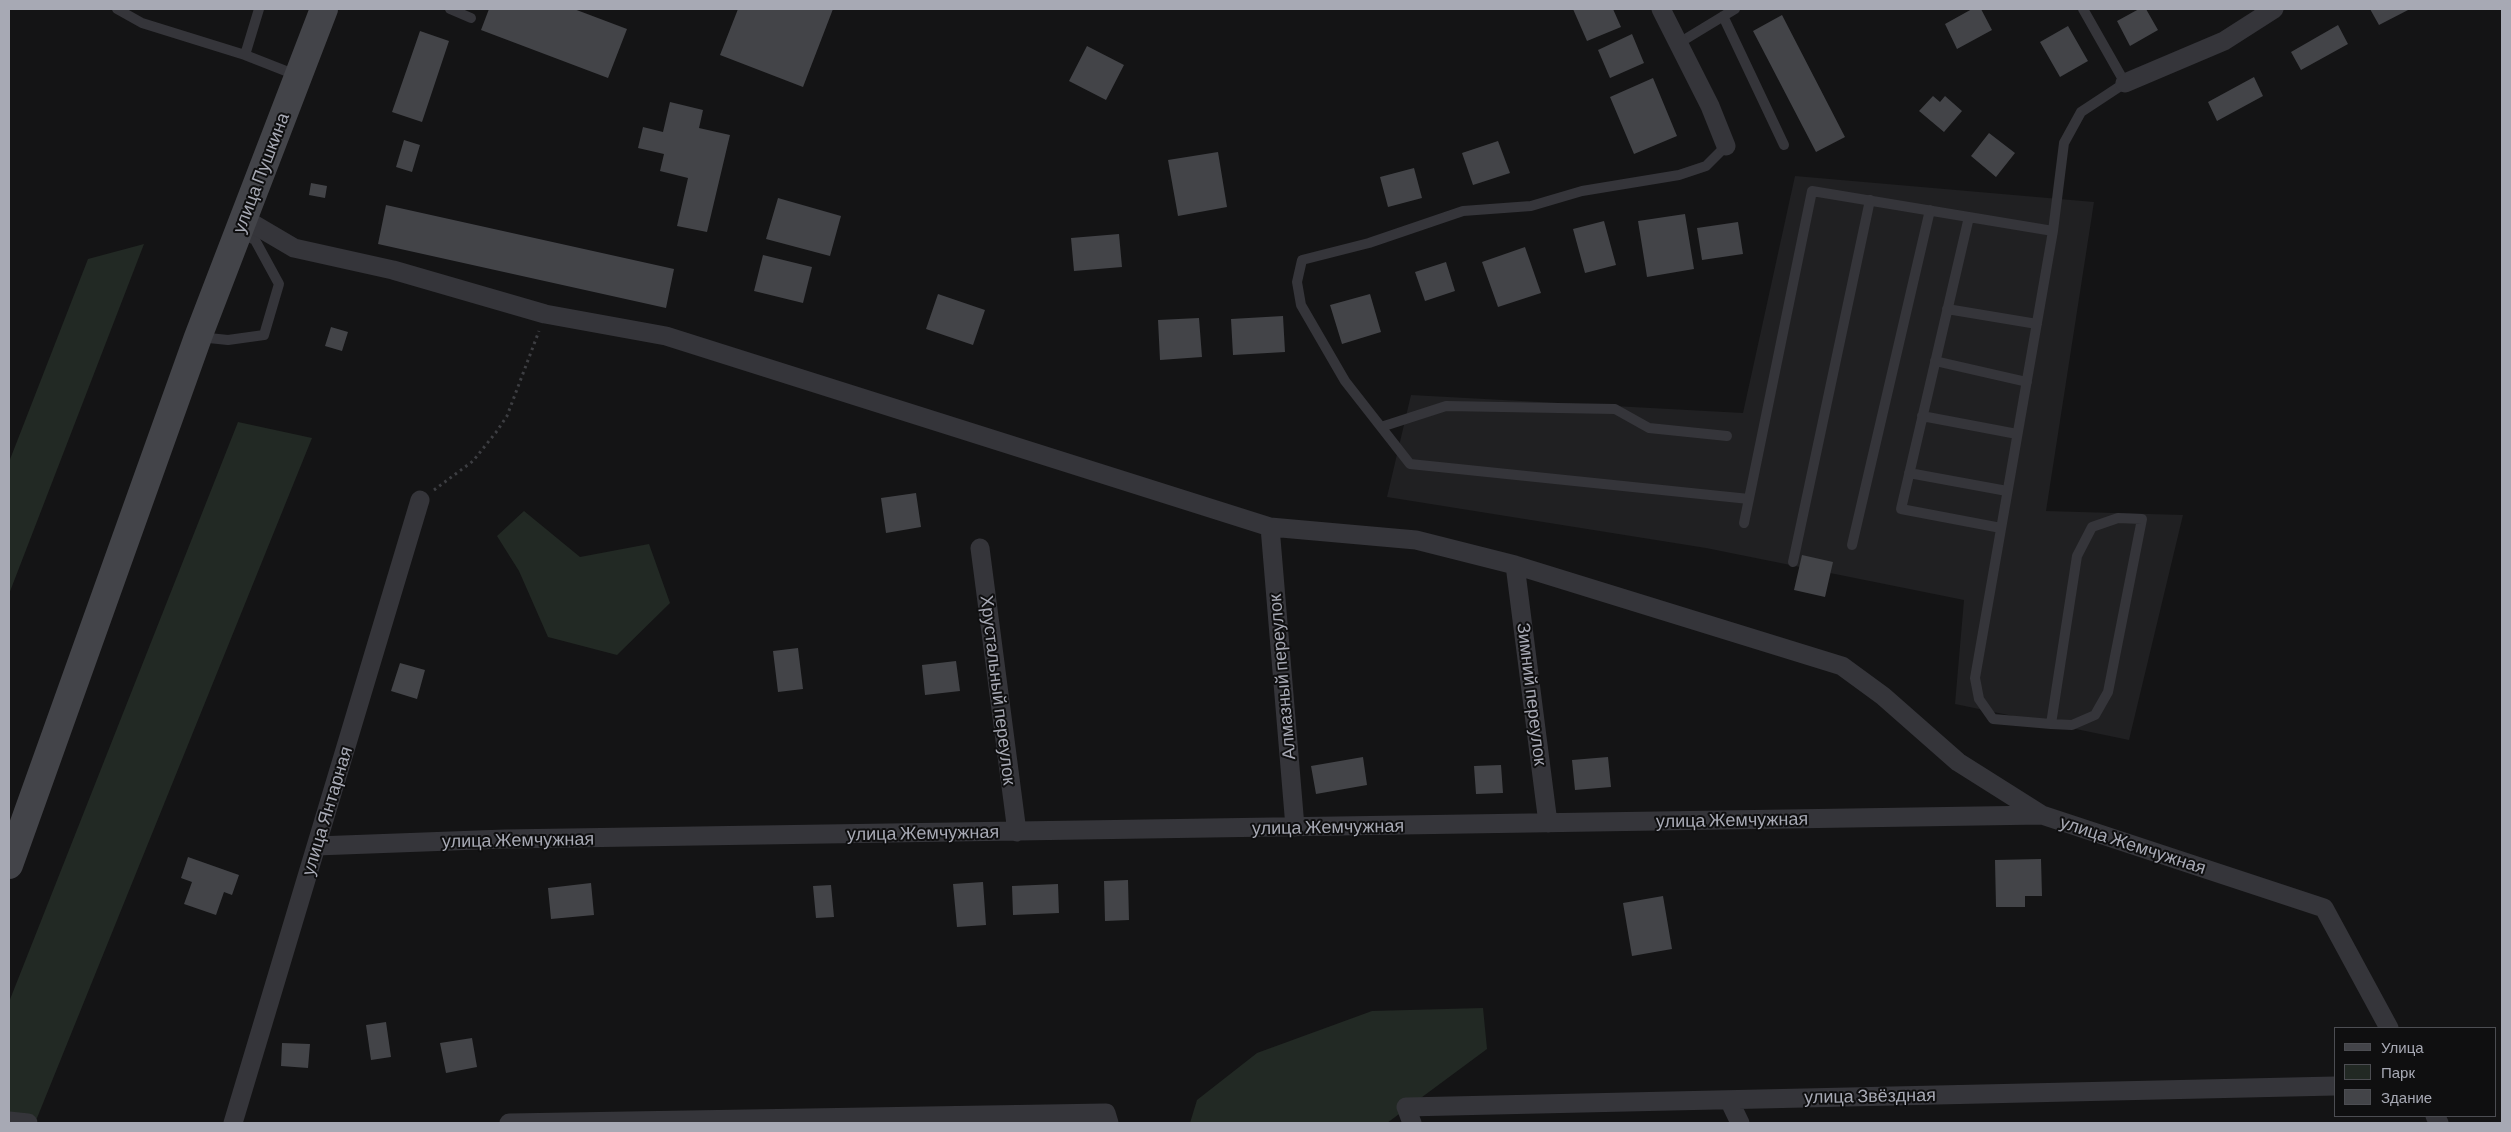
<!DOCTYPE html>
<html>
<head>
<meta charset="utf-8">
<style>
  body { margin:0 }
  #map { position:relative; width:2511px; height:1132px; overflow:hidden; background:#141415; font-family:Barlow,sans-serif }
  canvas { display:block }
  .frame { position:absolute; inset:0; border:10px solid #a7a9b4; pointer-events:none }
  .legend { position:absolute; left:2334px; top:1027px; width:162px; height:90px; box-sizing:border-box; background:#0f0f10; border:1px solid #4c4d52; margin:0; padding:6px 9px; list-style:none; font-size:15px; color:#a7a9b4 }
  .legend li { display:flex; align-items:center; gap:10px; height:25px }
  .legend b { width:25px; border:1px solid #4c4d52 }
</style>
</head>
<body>
<div id="map">
<canvas width="2511" height="1132"></canvas>
<div class="frame"></div>
<ul class="legend">
<li><b style="height:6px;background:#434449"></b>Улица</li>
<li><b style="height:14px;background:#222924"></b>Парк</li>
<li><b style="height:14px;background:#434448"></b>Здание</li>
</ul>
</div>
<script>
const ctx = document.querySelector('canvas').getContext('2d');
ctx.lineJoin = 'round';
function fillPath(path, color) { ctx.fillStyle = color; ctx.fill(path, 'evenodd'); }
const poly = rows => new Path2D(rows.map(r => 'M' + r).join(''));
function strokePath(path, color, width, dash) { ctx.strokeStyle = color; ctx.lineWidth = width; ctx.lineCap = dash ? 'butt' : 'round'; ctx.setLineDash(dash || []); ctx.stroke(path); }
function drawText(font, color, halo, rows, align = 'center') {
  ctx.font = font + ' Barlow,sans-serif'; ctx.lineWidth = 4; ctx.setLineDash([]); ctx.textBaseline = 'middle'; ctx.strokeStyle = halo; ctx.fillStyle = color; for (const [text, x, y, turn = 0] of rows) {
    ctx.save(); ctx.translate(x, y); ctx.rotate((+turn || 0) * Math.PI / 180); ctx.textAlign = isNaN(turn) ? turn : align; if (halo) ctx.strokeText(text, 0, 0); ctx.fillText(text, 0, 0); ctx.restore();
  }
}
fillPath(poly([
  [1795,176,2094,202,2046,511,2183,515,2129,740,1955,704,1964,600,1706,548,1387,497,1411,395,1743,413]
]), '#202022');
fillPath(poly([
  [144,244,9,594,9,462,88,259],
  [238,422,312,438,35,1123,9,1123,9,1002],
  [524,511,580,557,649,544,670,603,617,655,548,637,519,571,497,536],
  [1483,1008,1487,1049,1387,1123,1190,1123,1197,1100,1257,1053,1372,1011]
]), '#222924');
fillPath(poly([
  [489,9,574,9,627,29,608,78,481,30],
  [738,9,833,9,803,87,720,55],
  [1573,9,1613,9,1621,27,1587,41],
  [1972,9,1981,9,1992,30,1957,49,1945,24],
  [2139,9,2146,9,2158,30,2130,46,2117,21],
  [2370,9,2410,9,2379,25],
  [1782,15,1845,137,1816,152,1753,31],
  [2338,25,2348,44,2301,70,2291,52],
  [2068,26,2088,61,2060,77,2040,42],
  [420,31,449,41,422,122,392,112],
  [1632,34,1644,63,1610,78,1598,50],
  [1087,46,1124,65,1106,100,1069,81],
  [2254,77,2263,96,2217,121,2208,102],
  [1653,78,1677,136,1634,154,1610,97],
  [1933,96,1940,102,1945,96,1962,111,1944,132,1919,111],
  [670,102,703,110,699,128,730,135,707,232,677,226,688,178,660,171,664,154,638,148,643,127,663,132],
  [1989,133,2015,153,1996,177,1971,156],
  [404,140,420,145,412,172,396,167],
  [1498,141,1510,173,1473,185,1462,153],
  [1218,152,1227,207,1178,216,1168,160],
  [1414,168,1422,198,1388,207,1380,177],
  [311,183,327,186,325,198,309,195],
  [778,198,841,216,830,256,766,239],
  [386,205,674,269,666,308,378,244],
  [1685,214,1694,269,1647,277,1638,221],
  [1604,221,1616,265,1585,273,1573,229],
  [1738,222,1743,254,1702,260,1697,228],
  [1119,234,1122,267,1074,271,1071,238],
  [1525,247,1541,293,1498,307,1482,262],
  [763,255,812,267,803,303,754,291],
  [1446,262,1455,291,1425,301,1415,272],
  [938,294,985,310,973,345,926,329],
  [1370,294,1381,332,1342,344,1330,305],
  [1283,316,1285,352,1233,355,1231,319],
  [1199,318,1202,357,1160,360,1158,320],
  [331,327,348,332,342,351,325,346],
  [916,493,921,527,886,533,881,498],
  [1802,555,1833,562,1825,597,1794,590],
  [798,648,803,689,778,692,773,651],
  [956,661,960,691,925,695,922,665],
  [400,663,425,670,417,699,391,691],
  [1363,757,1367,785,1316,794,1311,766],
  [1608,757,1611,787,1575,790,1572,760],
  [1501,765,1503,793,1476,794,1474,766],
  [188,857,239,875,232,895,224,892,216,915,184,904,192,882,181,878],
  [2041,859,2042,896,2025,896,2025,907,1996,907,1995,860],
  [1128,880,1129,920,1105,921,1104,881],
  [983,882,986,925,957,927,953,884],
  [591,883,594,915,551,919,548,888],
  [1058,884,1059,913,1013,915,1012,886],
  [831,885,834,917,816,918,813,886],
  [1663,896,1672,949,1632,956,1623,903],
  [386,1022,391,1057,371,1060,366,1025],
  [472,1038,477,1067,446,1073,440,1043],
  [282,1043,310,1044,308,1068,281,1066]
]), '#434448');
strokePath(poly([
  [434,490,473,461,497,431,507,416,539,331]
]), '#3d3e42', 3, [2.5, 4]);
strokePath(poly([
  [117,9,142,23,245,55,296,75],
  [450,9,471,18],
  [1723,16,1784,145],
  [1679,43,1735,9],
  [245,55,259,9],
  [1726,146,1706,166,1679,175,1582,191,1531,206,1463,211,1369,243,1302,260,1297,282,1301,305,1345,381,1381,427,1446,406,1615,409,1649,428,1727,436],
  [1969,217,1901,509,2001,528],
  [1947,309,2037,324],
  [199,337,228,340,264,335,279,284,255,240,240,233],
  [1935,361,2027,382],
  [1922,416,2017,434],
  [1381,427,1410,464,1749,499],
  [1909,473,2007,491],
  [1744,523,1812,191,2053,231,2064,143,2081,112,2125,83,2083,9],
  [1852,545,1930,210],
  [1793,562,1870,200],
  [2051,724,2077,556,2092,527,2118,518,2142,519,2108,692,2095,715,2072,725,2051,724,1993,719,1979,699,1975,678,2053,231]
]), '#35353a', 10);
strokePath(poly([
  [1661,9,1710,106,1726,146],
  [2125,83,2224,41,2274,9],
  [243,218,294,248,393,270,545,314,666,336,1270,527,1416,540,1515,565,1842,666,1883,696,1958,762,2042,815],
  [1270,527,1295,827],
  [980,548,1017,832],
  [1515,565,1548,823],
  [316,846,505,839,2042,815,2324,908,2389,1028],
  [1729,1100,1740,1123],
  [2435,1116,2439,1123],
  [9,1121,28,1123],
  [233,1123,420,500],
  [509,1123,1106,1113,1109,1123],
  [1412,1123,1406,1107,2335,1086]
]), '#35353a', 19);
strokePath(poly([
  [9,865,198,337,324,9]
]), '#434449', 28);
drawText('18px', '#a7a9b4', '#0f0f10', [
  ["улица Пушкина",261,173,-69],
  ["Алмазный переулок",1282,677,-95],
  ["Хрустальный переулок",998,690,83],
  ["Зимний переулок",1532,694,83],
  ["улица Янтарная",327,811,-73],
  ["улица Жемчужная",1732,820,-1],
  ["улица Жемчужная",1328,827,-1],
  ["улица Жемчужная",923,833,-1],
  ["улица Жемчужная",518,840,-1],
  ["улица Жемчужная",2133,845,18],
  ["улица Звёздная",1870,1096,-1]
]);
</script>
</body>
</html>
